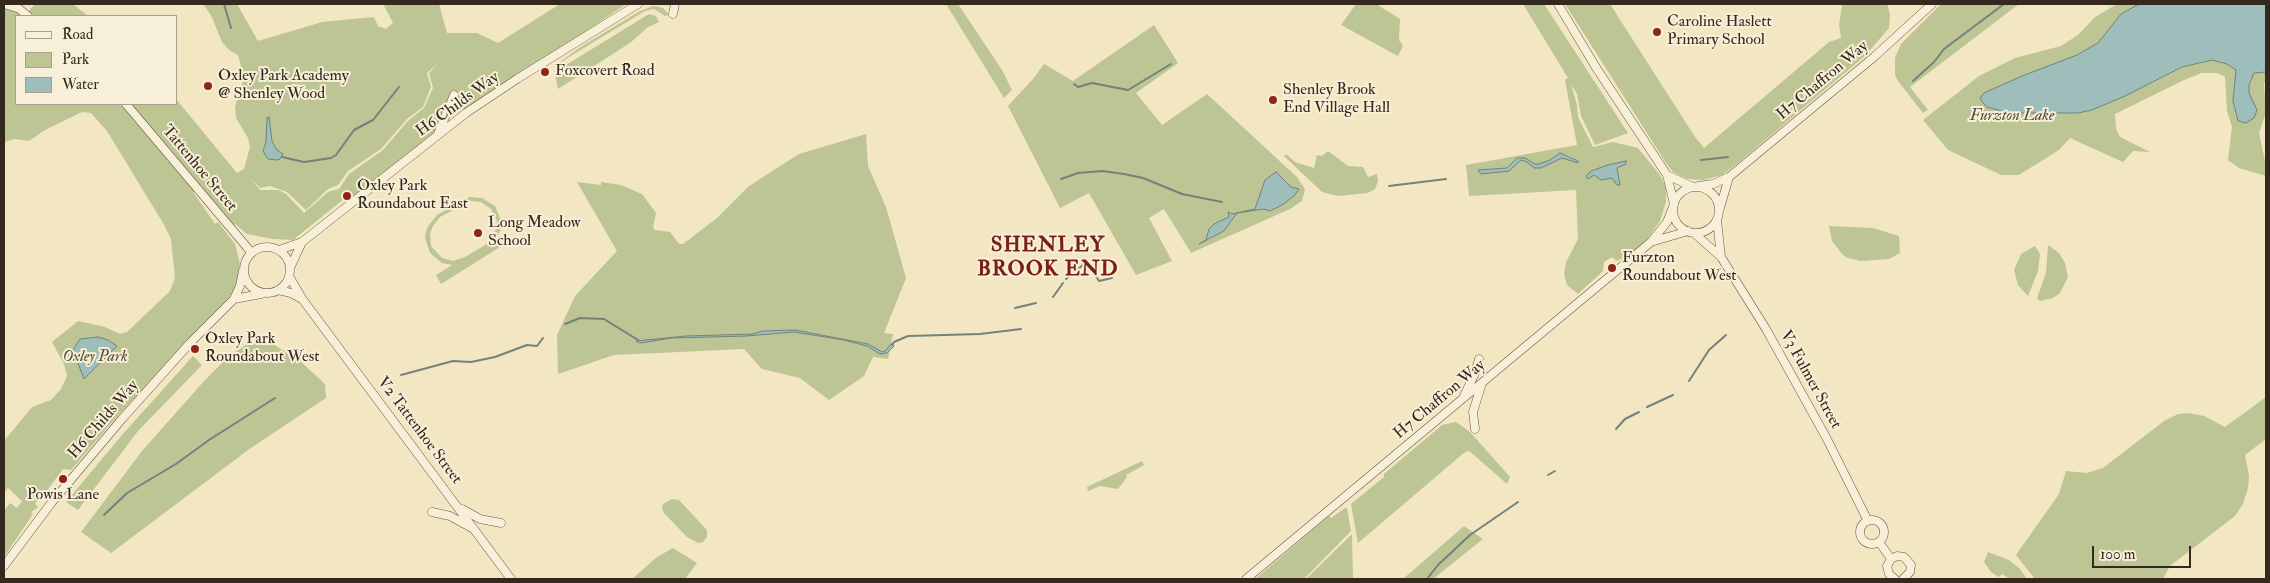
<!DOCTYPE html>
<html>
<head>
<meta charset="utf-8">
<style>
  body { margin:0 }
  #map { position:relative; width:2270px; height:583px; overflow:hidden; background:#f2e7c2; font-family:"IM FELL Double Pica",serif }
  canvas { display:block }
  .frame { position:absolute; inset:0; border:5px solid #34281f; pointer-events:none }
  .legend { position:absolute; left:15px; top:15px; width:162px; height:90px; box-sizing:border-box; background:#f7efd7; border:1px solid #a99f8d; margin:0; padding:6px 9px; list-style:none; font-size:15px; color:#34281f }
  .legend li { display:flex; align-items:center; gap:10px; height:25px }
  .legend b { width:25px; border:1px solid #a99f8d }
  .scale { position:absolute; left:2092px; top:546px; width:99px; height:22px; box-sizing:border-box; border:2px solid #34281f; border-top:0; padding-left:6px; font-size:15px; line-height:18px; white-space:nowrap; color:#34281f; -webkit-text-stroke:4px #f7efd7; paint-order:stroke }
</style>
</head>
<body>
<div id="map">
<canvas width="2270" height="583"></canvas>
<div class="frame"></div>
<ul class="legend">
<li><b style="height:6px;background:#f7efd7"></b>Road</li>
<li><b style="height:14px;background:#bcc593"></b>Park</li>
<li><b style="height:14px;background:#9dbebb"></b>Water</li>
</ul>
<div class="scale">100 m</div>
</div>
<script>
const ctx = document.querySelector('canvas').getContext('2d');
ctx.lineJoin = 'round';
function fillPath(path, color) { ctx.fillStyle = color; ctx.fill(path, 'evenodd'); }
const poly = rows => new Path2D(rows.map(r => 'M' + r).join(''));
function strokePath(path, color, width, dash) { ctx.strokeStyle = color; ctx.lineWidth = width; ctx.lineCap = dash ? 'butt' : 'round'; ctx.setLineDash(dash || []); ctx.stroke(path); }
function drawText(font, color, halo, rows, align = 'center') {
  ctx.font = font + ' "IM FELL Double Pica",serif'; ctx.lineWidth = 4; ctx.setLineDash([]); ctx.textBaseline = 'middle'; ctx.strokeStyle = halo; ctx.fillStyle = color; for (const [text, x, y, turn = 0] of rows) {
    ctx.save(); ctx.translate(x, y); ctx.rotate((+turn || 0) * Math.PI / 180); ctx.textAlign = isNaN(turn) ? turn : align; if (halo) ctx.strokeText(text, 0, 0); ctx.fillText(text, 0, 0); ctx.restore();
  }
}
fillPath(poly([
  [4,4,26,14,35,4,73,4,88,16,16,16,16,104,176,104,176,99,237,173,244,169,250,147,248,138,236,118,235,107,244,77,238,55,229,50,222,42,211,15,203,4,237,4,258,41,322,22,374,17,378,26,386,29,393,23,383,4,439,4,447,33,477,33,498,43,560,4,626,4,466,113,455,96,438,136,351,204,345,198,293,240,273,239,247,234,235,224,230,227,201,193,193,192,215,224,218,222,235,244,240,264,239,280,232,294,115,419,71,470,63,469,40,500,38,499,35,504,38,507,31,512,33,514,4,557,4,511,10,503,17,508,22,501,8,488,4,493,4,441,32,407,51,400,61,389,67,376,64,364,52,342,78,321,105,327,120,334,127,332,170,291,175,278,171,239,163,223,107,131,91,113,82,112,45,130,29,141,15,139,4,142],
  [438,63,429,73,433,88,424,108,408,121,383,150,349,174,339,189,328,192,304,213,286,194,279,190,260,190,250,178,260,188,270,186,287,192,306,210,328,189,338,185,348,171,381,149,407,119,423,107,431,87,427,73],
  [946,4,958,4,1002,70,1012,90,1004,98],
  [1356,4,1380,4,1379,6,1400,19,1399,40,1403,46,1398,56,1341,25],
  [1523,4,1544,4,1628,133,1595,145,1581,116,1577,94,1571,84,1577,105,1578,117,1593,147,1613,142,1638,148,1660,175,1666,187,1666,202,1660,221,1648,238,1635,251,1625,257,1617,261,1612,257,1604,262,1603,271,1578,294,1567,285,1564,274,1566,262,1578,239,1576,190,1469,196,1466,165,1577,145,1565,80,1568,78],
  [1565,4,1610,4,1695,137,1704,148,1829,42,1841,38,1839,25,1842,4,1887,4,1890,14,1889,28,1866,55,1739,162,1722,175,1703,180,1688,179,1673,172,1666,163],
  [1941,4,2019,4,1910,87,1928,110,1923,113,1898,81,1895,75,1895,58,1901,44],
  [2117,4,2266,4,2266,83,2264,83,2266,113,2259,133,2266,166,2266,176,2239,168,2228,160,2232,127,2227,111,2225,77,2217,73,2202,73,2184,80,2115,114,2116,129,2120,137,2150,152,2133,151,2123,162,2070,138,2059,150,2019,175,2001,175,1948,150,1923,120,1979,76,2015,58,2061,46,2078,35,2095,17],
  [654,6,663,8,669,15,665,16,654,9,645,11,569,57,562,62,554,72,559,63,579,48,640,11],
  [649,14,656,16,659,22,648,27,630,43,558,89,555,75,566,65],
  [1154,25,1178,63,1136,93,1162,125,1207,94,1297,177,1305,189,1302,201,1290,209,1191,253,1164,209,1149,218,1172,261,1136,275,1089,193,1060,208,1008,106,1033,79,1044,64,1073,81],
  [866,134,868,166,886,207,906,278,884,333,893,334,888,359,873,357,864,376,829,400,800,378,762,369,744,349,614,355,558,374,557,335,575,296,617,251,577,182,601,185,601,182,621,185,642,194,656,213,653,227,655,230,670,232,679,244,683,244,717,218,749,186,799,154],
  [1328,151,1348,166,1363,167,1368,177,1377,174,1378,181,1375,189,1367,193,1338,196,1322,192,1284,156,1286,154,1295,162,1314,168,1317,155,1322,156],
  [469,197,482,198,495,206,501,220,501,228,496,240,500,247,441,284,436,275,452,265,442,263,430,253,425,238,426,231,429,225,437,215],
  [470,201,481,202,491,209,497,221,494,236,490,242,465,257,453,261,442,258,431,246,430,233,433,226,440,217],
  [1829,226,1873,228,1899,236,1900,253,1889,259,1860,261,1848,258,1843,255,1832,241],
  [2048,245,2059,253,2065,263,2068,277,2060,293,2053,298,2040,301,2037,298,2046,273],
  [2035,246,2040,254,2038,271,2028,296,2018,285,2014,270,2021,254],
  [261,341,273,344,300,361,325,384,326,398,248,450,111,553,81,532,142,451,205,380,229,356,246,345],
  [193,356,202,365,138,431,78,510,66,502,122,435],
  [2266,397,2266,439,2245,455,2249,476,2248,488,2243,504,2235,516,2170,566,2163,579,2035,579,2016,555,2059,494,2066,471,2087,473,2103,468,2164,421,2178,414,2189,413,2204,416,2225,427],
  [1456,422,1470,432,1510,477,1507,484,1475,456,1469,451,1465,452,1358,543,1351,504,1384,477,1384,474,1442,425],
  [1142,461,1144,465,1126,475,1127,477,1118,489,1100,486,1088,491,1087,487],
  [672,499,679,500,707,530,707,537,703,542,698,543,687,537,664,513,662,508,663,504],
  [1345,508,1347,508,1351,531,1304,579,1255,579,1329,516,1331,518],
  [1464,526,1483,539,1433,579,1403,579],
  [1352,534,1353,579,1306,579],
  [673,548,697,563,685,579,632,579,657,557],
  [1988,552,2009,560,2020,569,2027,579,2010,579,2002,574,1999,577,1991,572,1984,562]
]), '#bcc593');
const water = poly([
  [2139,4,2266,4,2266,72,2254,73,2249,85,2249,93,2257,110,2254,118,2246,123,2238,121,2233,101,2236,70,2227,64,2212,60,2182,67,2125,96,2092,110,2078,113,2008,113,1987,107,1983,103,1980,98,1984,93,2022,76,2077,55,2098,43,2121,14,2139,4],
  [269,117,272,141,277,150,283,154,280,159,277,160,268,159,263,151,266,142,267,118,269,117],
  [1560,153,1578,161,1578,163,1562,158,1541,168,1534,168,1527,162,1521,160,1509,171,1481,174,1478,170,1507,168,1517,158,1525,158,1535,164,1539,164,1550,160,1560,153],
  [1626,161,1626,164,1617,168,1620,185,1617,185,1612,178,1601,180,1594,175,1588,179,1586,176,1591,171,1608,165,1626,161],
  [1276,172,1291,187,1299,189,1294,196,1282,205,1270,211,1264,209,1237,213,1224,231,1199,244,1206,240,1209,229,1214,224,1229,217,1228,212,1232,214,1255,209,1265,180,1276,172],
  [795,330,868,344,882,352,885,351,892,343,894,346,887,353,880,354,867,346,844,340,794,332,746,336,672,338,640,343,636,341,686,336,753,334,762,331,795,330],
  [98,337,108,340,117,346,84,379,73,350,80,339,98,337]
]);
fillPath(water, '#9dbebb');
strokePath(water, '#73827d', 1);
strokePath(poly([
  [224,4,231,28],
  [1913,81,1934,62,1944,49,2004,4],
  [1074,84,1078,87,1092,83,1128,90,1171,64],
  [282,157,304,162,331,158,336,155,354,130,373,120,399,87],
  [1701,160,1728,157],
  [1061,179,1078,173,1102,171,1124,174,1143,178,1182,194,1222,202],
  [1389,186,1446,179],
  [1066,279,1083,265,1089,266,1099,281,1112,278],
  [1053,297,1063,283],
  [1015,308,1036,303],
  [565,324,580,318,604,319,638,340],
  [892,345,894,342,908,336,980,334,1021,329],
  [401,375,453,361,471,362,495,357,527,345,537,346,543,338],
  [1689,381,1709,350,1726,335],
  [1647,407,1673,395],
  [1616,429,1625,419,1639,412],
  [1548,475,1555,471],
  [104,515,127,493,176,464,209,440,275,398],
  [1427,579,1438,565,1470,535,1518,502]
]), '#73827d', 2);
const minor = poly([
  [4,4,17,8],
  [13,4,28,16],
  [1558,4,1595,66,1667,175,1674,204],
  [673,14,675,4],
  [126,104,251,252],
  [438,134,454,95],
  [1667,175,1693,187],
  [1698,186,1713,184,1729,177,1874,57,1932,4],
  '1673 210a23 23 0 1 1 46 0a23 23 0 1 1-46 0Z',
  [1720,208,1729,177],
  [1717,220,1721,257],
  [1694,233,1721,257,1766,329,1827,439,1868,521],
  [1651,242,1688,231],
  '244 270a23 23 0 1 1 46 0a23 23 0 1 1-46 0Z',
  [279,250,302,242,466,113,517,79,638,4],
  [290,268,302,242],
  [289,276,303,300,511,579],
  [278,290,291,293,302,299],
  [234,299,261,294],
  [1464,396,1475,373,1479,359],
  [1475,429,1473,412,1482,383],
  [462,509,480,519,501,523],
  [432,512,450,516,472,528],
  '1860 532a12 12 0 1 1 24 0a12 12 0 1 1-24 0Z',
  [1879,542,1891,559],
  [4,566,52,502,122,419,190,343,234,299,240,286,243,271],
  [1246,579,1651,242,1667,222,1673,207],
  [1895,579,1889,574,1887,566,1891,559,1897,556,1904,557,1911,565,1910,572,1903,579]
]);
strokePath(minor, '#645848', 9);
strokePath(minor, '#f7efd7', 8);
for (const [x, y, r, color] of [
  [1657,32,5,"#8f2418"],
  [545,72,5,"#8f2418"],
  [208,86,5,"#8f2418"],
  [1273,100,5,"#8f2418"],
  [347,196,5,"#8f2418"],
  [478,233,5,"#8f2418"],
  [1612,268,5,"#8f2418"],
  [195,349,5,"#8f2418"],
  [63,479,5,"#8f2418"]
]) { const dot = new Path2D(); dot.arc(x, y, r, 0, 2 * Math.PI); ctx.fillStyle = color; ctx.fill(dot); strokePath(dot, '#f7efd7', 2); }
drawText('16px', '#34281f', '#f7efd7', [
  ["Caroline Haslett",1667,23],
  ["Primary School",1667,41],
  ["Foxcovert Road",555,72],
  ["Oxley Park Academy",218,77],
  ["@ Shenley Wood",218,95],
  ["Shenley Brook",1283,91],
  ["End Village Hall",1283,109],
  ["Oxley Park",357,187],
  ["Roundabout East",357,205],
  ["Long Meadow",488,224],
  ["School",488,242],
  ["Furzton",1622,259],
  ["Roundabout West",1622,277],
  ["Oxley Park",205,340],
  ["Roundabout West",205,358],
  ["Powis Lane",63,496,"center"]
], 'left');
drawText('16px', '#34281f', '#f7efd7', [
  ["H7 Chaffron Way",1823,81,-40],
  ["H6 Childs Way",458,105,-36],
  ["Tattenhoe Street",199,169,50],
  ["V3 Fulmer Street",1810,380,61],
  ["H7 Chaffron Way",1440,400,-40],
  ["H6 Childs Way",104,420,-49],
  ["V2 Tattenhoe Street",419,431,53]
]);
drawText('italic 16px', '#564f3c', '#f7efd7', [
  ["Furzton Lake",2012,117],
  ["Oxley Park",95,358]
]);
ctx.letterSpacing = '1px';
drawText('bold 21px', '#7a1f14', '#f7efd7', [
  ["SHENLEY",1048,246],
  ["BROOK END",1048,270]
]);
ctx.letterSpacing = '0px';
</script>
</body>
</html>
